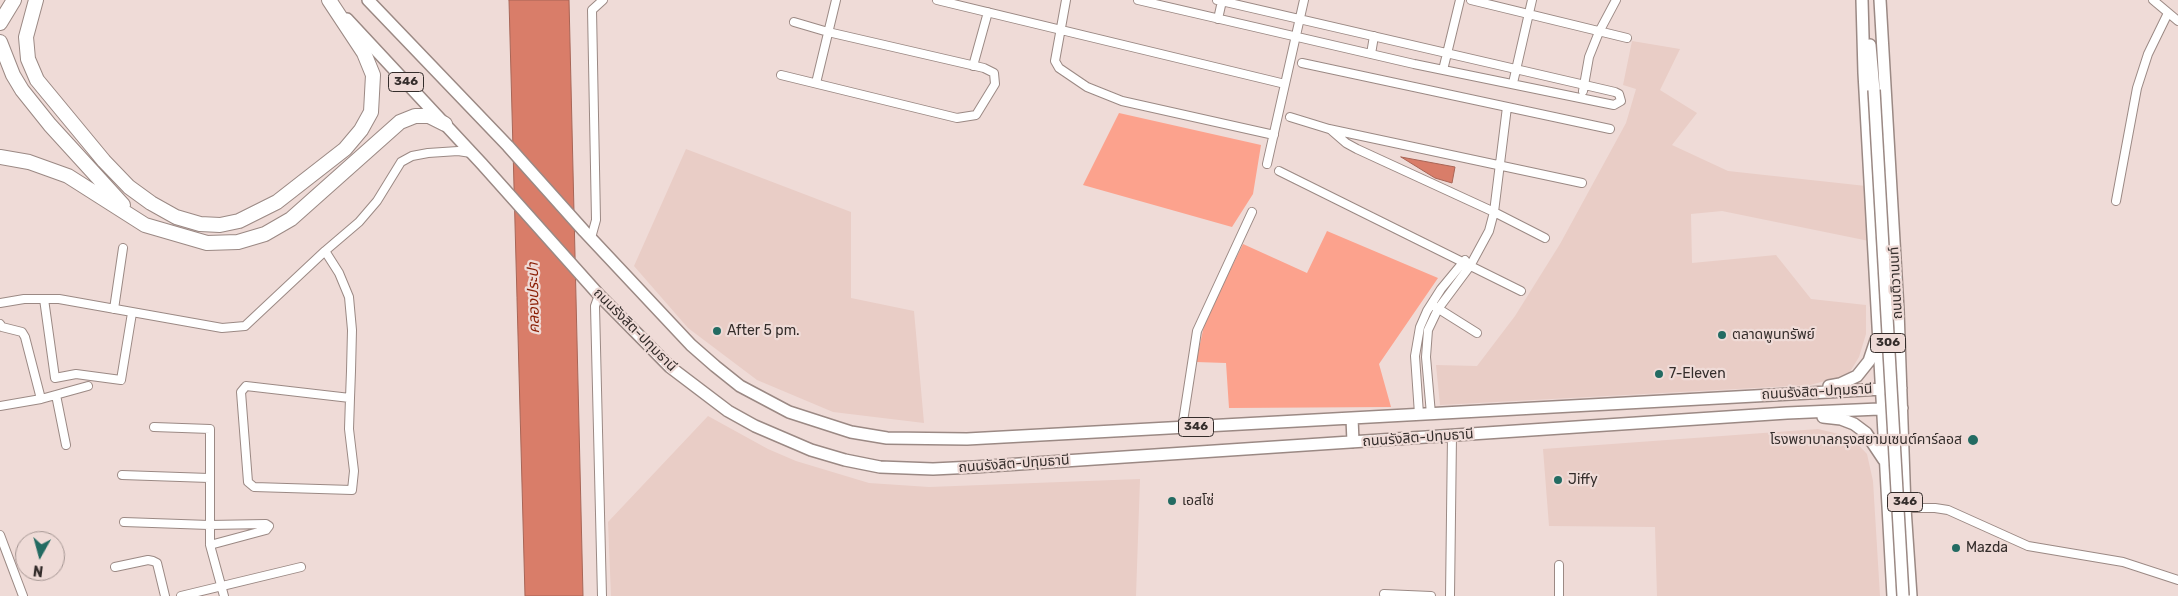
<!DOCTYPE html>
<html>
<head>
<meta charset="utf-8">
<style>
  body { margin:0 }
  #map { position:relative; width:2178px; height:596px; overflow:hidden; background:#efdbd7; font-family:Rubik,sans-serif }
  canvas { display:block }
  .north { position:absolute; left:15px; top:531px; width:50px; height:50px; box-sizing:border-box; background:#efdbd7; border:1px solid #a49592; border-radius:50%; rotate:187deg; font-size:14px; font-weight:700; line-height:20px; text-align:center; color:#342d2b }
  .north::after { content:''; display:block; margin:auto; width:18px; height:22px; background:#236b62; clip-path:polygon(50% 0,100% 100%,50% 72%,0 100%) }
</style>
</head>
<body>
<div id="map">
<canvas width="2178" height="596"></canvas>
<div class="north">N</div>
</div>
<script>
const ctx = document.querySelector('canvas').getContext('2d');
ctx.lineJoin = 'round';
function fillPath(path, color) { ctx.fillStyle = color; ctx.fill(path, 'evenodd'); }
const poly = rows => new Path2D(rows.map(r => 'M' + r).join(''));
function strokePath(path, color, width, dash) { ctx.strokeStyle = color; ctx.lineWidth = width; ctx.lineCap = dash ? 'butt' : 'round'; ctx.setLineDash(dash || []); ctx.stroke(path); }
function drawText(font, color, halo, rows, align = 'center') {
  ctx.font = font + ' Rubik,"Noto Sans Thai",sans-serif'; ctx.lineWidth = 4.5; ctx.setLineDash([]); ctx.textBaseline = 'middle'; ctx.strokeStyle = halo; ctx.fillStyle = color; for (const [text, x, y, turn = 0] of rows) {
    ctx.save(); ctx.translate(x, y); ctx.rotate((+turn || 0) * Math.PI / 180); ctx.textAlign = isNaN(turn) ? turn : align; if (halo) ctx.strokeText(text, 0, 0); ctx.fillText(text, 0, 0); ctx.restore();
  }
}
fillPath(poly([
  [1632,41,1680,49,1660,90,1697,113,1672,145,1728,171,1866,186,1869,241,1722,211,1691,214,1692,263,1776,255,1811,299,1866,305,1866,334,1859,357,1848,375,1810,385,1440,405,1436,365,1477,366,1515,316,1560,244,1626,123,1636,89,1623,85],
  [686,149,851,212,851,298,914,311,924,423,833,412,757,380,688,328,634,266],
  [708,416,768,449,796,461,869,483,929,487,1140,479,1136,596,611,596,608,522],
  [1818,429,1851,437,1867,454,1873,481,1880,596,1657,596,1655,527,1549,526,1543,449]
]), '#e9cdc6');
fillPath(poly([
  [1119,113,1261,145,1253,194,1232,227,1083,185],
  [1327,231,1438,278,1379,364,1391,407,1229,408,1226,363,1196,362,1205,321,1243,244,1307,273]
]), '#fca28d');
const water = poly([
  [509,0,569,0,583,596,525,596,509,0],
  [1401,157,1455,167,1452,183,1435,178,1401,157]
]);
fillPath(water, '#d97d69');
strokePath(water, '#a86556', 1);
const street = poly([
  [937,0,1285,84],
  [1066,0,1055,61,1059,68,1087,87,1122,101,1274,135],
  [1138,0,1414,64,1614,105,1621,101,1619,94,1615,92,1217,0],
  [1471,0,1627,38],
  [2153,0,2178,21],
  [1218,19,1222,1],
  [1371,54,1374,36],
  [1302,63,1610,129],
  [973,66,988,12],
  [1443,70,1460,0],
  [781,75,957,118,976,115,995,84,994,73,984,68,828,32,794,22],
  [816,83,836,0],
  [1513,83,1532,0],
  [1583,91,1589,57,1599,32,1616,0],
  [1290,117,1329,129,1582,183],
  [1331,130,1346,143,1357,149,1494,212,1545,238],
  [1267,164,1304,0],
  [1279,171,1521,291],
  [2116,201,2137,88,2148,54,2168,13],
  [591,238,596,220,592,10,603,0],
  [325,251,339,273,349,297,352,330,351,371,350,398,349,429,354,471,352,490,254,487,248,482,241,392,246,386,350,398],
  [599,295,595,306,602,596],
  [44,299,55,378,76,374,121,380,132,313],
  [0,303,24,299,59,299,222,328,245,326,325,251,359,222,377,201,401,162,412,156,428,153,458,151,471,153],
  [1434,306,1477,333],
  [114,309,123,248],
  [0,324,2,327,22,332,25,337,41,399],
  [56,395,66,445],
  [0,406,41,399,88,386],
  [1419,414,1415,356,1420,327,1427,311,1441,289,1465,260],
  [1431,414,1426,357,1428,330,1438,309,1470,266,1489,231,1494,212,1507,107],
  [154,427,210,429,210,545,224,596],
  [1182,428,1197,331,1252,212],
  [122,475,209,478],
  [1905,508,1935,508,1948,510,2028,546,2123,562,2178,580],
  [124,522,209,525,266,524,269,526,266,530,210,545],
  [0,535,23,596],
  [115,567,148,560,153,561,157,563,165,596],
  [1384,594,1431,596],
  [181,596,301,567],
  [1450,596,1452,435],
  [1559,596,1559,565]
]);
const primary = poly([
  [368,0,508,146,584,231,691,345,715,366,740,386,789,412,851,432,887,438,967,439,1901,388],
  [1862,0,1864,73,1893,596],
  [1880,0,1898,310,1905,508,1911,596],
  [347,19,482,164,599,295,670,367,728,411,755,426,811,450,845,460,880,467,933,469,974,467,1787,413,1902,408],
  [1870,45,1874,90],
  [1829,386,1840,384,1857,376,1869,361,1876,340],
  [1823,417,1841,419,1854,424,1866,433,1884,460],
  [1352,418,1353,442]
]);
const highway = poly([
  [36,0,26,37,28,59,37,80,104,161,129,187,151,203,176,217,200,224,220,225,239,221,277,202,345,149,361,130,371,112,373,75,364,53,329,0],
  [0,23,14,0],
  [0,42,13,75,22,90,50,125,123,205],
  [0,157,29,162,68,176,145,225,207,243,238,242,265,234,291,219,400,122,415,116,429,116,445,124]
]);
strokePath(street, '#9b8984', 10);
strokePath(primary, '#9b8984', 14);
strokePath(highway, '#9b8984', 16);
strokePath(street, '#fff', 8);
strokePath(primary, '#fff', 11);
strokePath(highway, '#fff', 14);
const primaryBridge = poly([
  [1874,90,1903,596]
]);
strokePath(primaryBridge, '#9b8984', 14, []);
strokePath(primaryBridge, '#fff', 11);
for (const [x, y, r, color] of [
  [717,331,5,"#236b62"],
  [1722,335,5,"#236b62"],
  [1659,374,5,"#236b62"],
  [1973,440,6,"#236b62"],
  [1558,480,5,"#236b62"],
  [1172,501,5,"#236b62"],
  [1956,548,5,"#236b62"]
]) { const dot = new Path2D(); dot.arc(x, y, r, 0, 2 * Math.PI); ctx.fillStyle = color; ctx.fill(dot); strokePath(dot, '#efdbd7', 2); }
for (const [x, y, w] of [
  [406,82,35],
  [1888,343,35],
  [1196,427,35],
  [1905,502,35]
]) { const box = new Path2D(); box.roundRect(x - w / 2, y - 9.5, w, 19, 4); ctx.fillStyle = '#efdbd7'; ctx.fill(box); strokePath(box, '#342d2b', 1); }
drawText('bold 12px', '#342d2b', null, [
  ["346",406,82],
  ["306",1888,343],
  ["346",1196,427],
  ["346",1905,502]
]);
drawText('14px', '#342d2b', '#efdbd7', [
  ["ถนนติวานนท์",1896,283,-93],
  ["ถนนรังสิต-ปทุมธานี",635,330,45],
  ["ถนนรังสิต-ปทุมธานี",1817,392,-3],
  ["ถนนรังสิต-ปทุมธานี",1418,438,-4],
  ["ถนนรังสิต-ปทุมธานี",1014,464,-4]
]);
drawText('14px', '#342d2b', '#efdbd7', [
  ["After 5 pm.",727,331],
  ["ตลาดพูนทรัพย์",1732,335],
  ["7-Eleven",1669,374],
  ["โรงพยาบาลกรุงสยามเซนต์คาร์ลอส",1962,440,"right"],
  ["Jiffy",1568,480],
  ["เอสโซ่",1182,501],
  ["Mazda",1966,548]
], 'left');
drawText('italic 15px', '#8a1c03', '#efdbd7', [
  ["คลองประปา",534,298,-91]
]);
</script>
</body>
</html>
